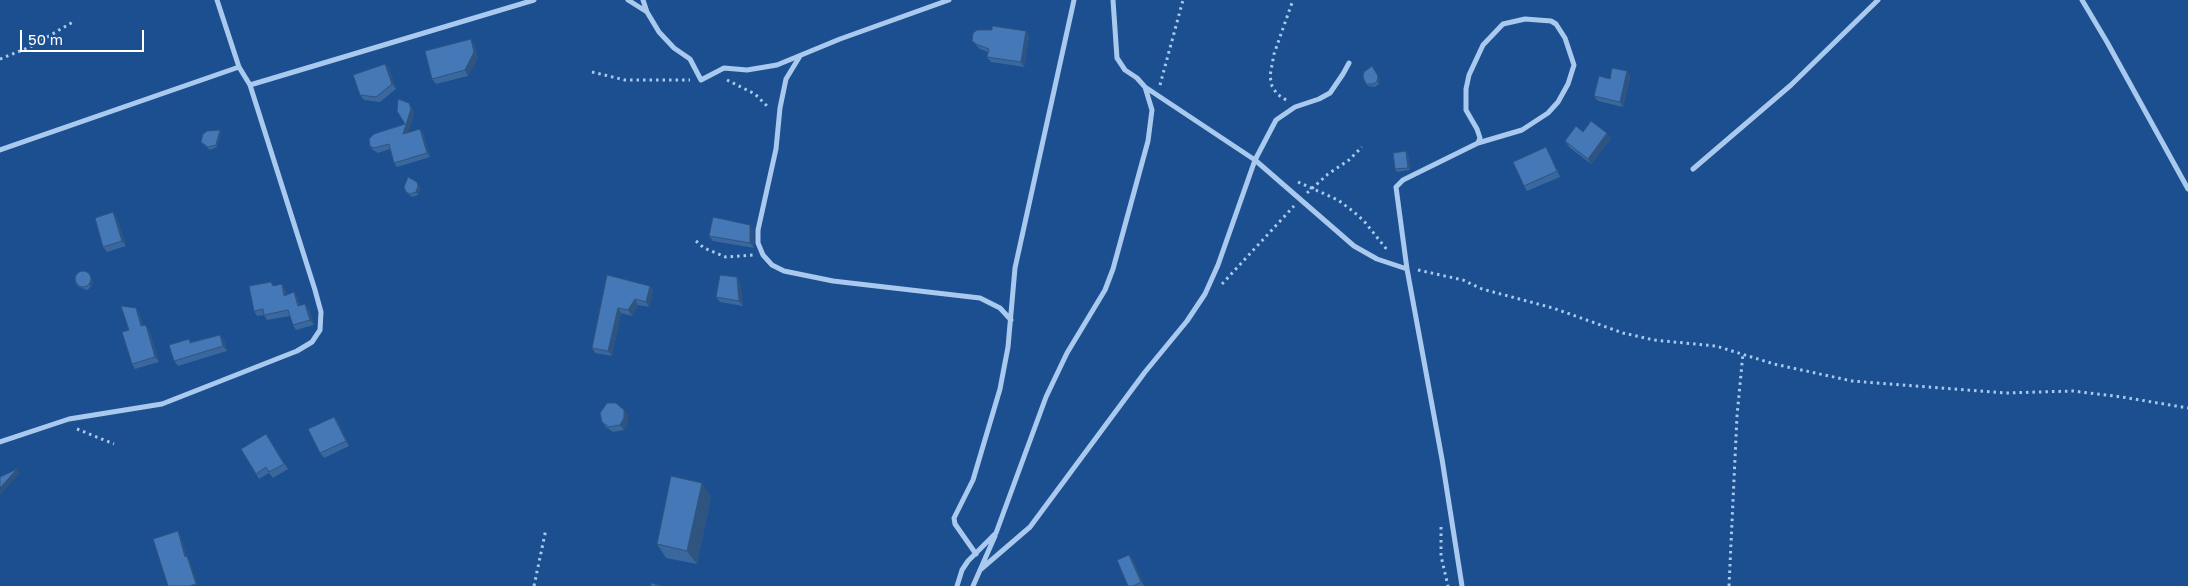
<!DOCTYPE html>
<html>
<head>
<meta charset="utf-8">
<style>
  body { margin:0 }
  #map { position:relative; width:2188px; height:586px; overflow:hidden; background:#1b4f8f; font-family:"Golos Text",sans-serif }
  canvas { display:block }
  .scale { position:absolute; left:20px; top:30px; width:124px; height:22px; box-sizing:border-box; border:2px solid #fff; border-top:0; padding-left:6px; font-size:15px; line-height:18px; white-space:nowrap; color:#fff; -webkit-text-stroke:4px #1b4f8f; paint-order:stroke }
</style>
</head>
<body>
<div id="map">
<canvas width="2188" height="586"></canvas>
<div class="scale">50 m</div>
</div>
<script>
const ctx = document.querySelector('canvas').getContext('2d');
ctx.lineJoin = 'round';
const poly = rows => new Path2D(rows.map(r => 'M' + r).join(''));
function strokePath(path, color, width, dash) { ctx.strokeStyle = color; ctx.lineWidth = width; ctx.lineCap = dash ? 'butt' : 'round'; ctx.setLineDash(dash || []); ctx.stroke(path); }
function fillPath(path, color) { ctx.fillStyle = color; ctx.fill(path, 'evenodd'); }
strokePath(poly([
  [0,59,30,47,73,22],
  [592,72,625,80,690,80],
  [727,80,755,94,769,108],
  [1160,85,1183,0],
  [1286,100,1277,94,1272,86,1270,76,1274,54,1293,0],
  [1298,182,1338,200,1354,212,1364,221,1388,251],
  [1307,193,1328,174,1349,160,1362,147],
  [696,241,704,248,726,257,754,255],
  [1418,270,1463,280,1482,289,1553,308,1623,333,1654,340,1716,346,1774,364,1852,381,2005,393,2073,391,2122,397,2188,408],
  [1222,284,1294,206],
  [77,429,114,444],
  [1441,527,1441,556,1448,586],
  [534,586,546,529],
  [1729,586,1737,416,1743,353]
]), '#a9c9ee', 3, [2.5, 4]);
strokePath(poly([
  [628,0,647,12],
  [643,0,647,12,659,32,674,48,690,59,701,80,724,68,747,70,777,65,840,39,949,0],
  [2082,0,2107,42,2188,189],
  [800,56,786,79,780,108,776,149,758,230,758,243,763,255,772,265,784,271,833,281,980,298,1000,308,1011,320],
  [250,85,534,0],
  [1145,87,1255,160,1276,120,1295,107,1319,99,1330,93,1343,74,1349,63],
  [0,150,239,67],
  [1693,169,1791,85,1878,0],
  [0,442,69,419,162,404,297,351,312,342,320,330,321,312,315,290,250,85,239,67,217,0],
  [976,554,955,524,954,518,973,480,1000,389,1008,347,1015,268,1074,0],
  [980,570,1030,527,1145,372,1187,321,1205,294,1218,265,1255,160,1354,246,1377,259,1407,269],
  [957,586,962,570,968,561,996,533,1046,397,1067,353,1105,290,1113,269,1148,141,1152,110,1145,87,1137,78,1125,70,1117,58,1113,0],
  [973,586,995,536],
  [1462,586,1442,459,1407,269,1396,187,1403,180,1478,143,1522,130,1548,113,1558,102,1568,84,1574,65,1565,38,1556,24,1551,21,1525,19,1503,24,1483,45,1469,75,1466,89,1466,110,1477,129,1480,138,1478,143]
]), '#a9c9ee', 5);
fillPath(poly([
  [1026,31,1029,36,1024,67,991,62,987,57,988,52,980,49,972,41],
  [474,44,478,58,468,76,436,84,432,79],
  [385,64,389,69,396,89,380,102,364,100,360,95],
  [1627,71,1630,77,1623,107,1598,101,1594,96,1610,79],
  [1380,79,1379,84,1375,87,1368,86,1366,84],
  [409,103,412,108,414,114,408,132,423,133,430,157,397,167,394,163,390,149,378,153,373,150,370,146,405,124],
  [1583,132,1611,138,1591,164,1569,147,1565,141],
  [221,133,217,147,210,150,201,142],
  [1549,152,1560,177,1527,191,1524,186],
  [1408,154,1410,170,1397,172,1395,169],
  [417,182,420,188,418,195,412,197,408,194,406,192],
  [113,212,117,218,126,246,107,252,103,247],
  [754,231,754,248,713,241,709,236],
  [88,272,93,282,91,287,87,290,79,287,77,285],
  [607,275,650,286,653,291,649,307,638,305,632,316,621,313,612,356,595,353,592,348],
  [737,277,740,283,743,306,720,302,716,297],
  [274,285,285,289,286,295,294,292,298,298,300,305,309,309,314,325,296,330,293,325,290,316,267,320,264,315,257,316,254,311],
  [139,313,143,326,149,330,159,362,135,369,132,364,129,330],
  [220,335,224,341,227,351,178,366,174,361,189,339,191,342],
  [624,410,628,416,628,423,624,430,613,432,606,427,602,422],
  [334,417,338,422,349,446,324,458,320,453],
  [266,434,288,469,273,478,269,473,259,479,256,474],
  [711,496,697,564,666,558,657,544],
  [1129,555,1133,560,1144,586,1128,586]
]), '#3a679d');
fillPath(poly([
  [1026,31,1029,36,1024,67,1021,62],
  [471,39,474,44,478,58,468,76,465,70],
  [385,64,389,69,396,89,392,84],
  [1372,66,1380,79,1379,84,1377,81],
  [1627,71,1630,77,1623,107,1620,102],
  [409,103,412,108,414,114,406,138,403,134],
  [420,129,423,133,430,157,427,153],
  [220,130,221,133,217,147,216,145],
  [1607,133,1611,138,1591,164,1588,159],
  [1406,151,1408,154,1410,170,1408,168],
  [417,182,420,188,418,195,416,192],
  [113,212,117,218,126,246,122,241],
  [750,225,754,231,754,248,750,243],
  [88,272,93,282,91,287,89,285],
  [737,277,740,283,743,306,739,301],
  [282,284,285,289,287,301,284,296],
  [650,286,653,291,649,307,646,302],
  [294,292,298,298,302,311,298,306],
  [635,299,638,305,632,316,628,310],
  [305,304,309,309,314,325,310,320],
  [136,308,139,313,144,331,141,326],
  [618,308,621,313,612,356,608,351],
  [146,325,149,330,159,362,155,357],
  [220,335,224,341,227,351,223,346],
  [624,410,628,416,628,423,624,430,620,425],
  [334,417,338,422,349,446,346,441],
  [17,469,20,473,0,495,0,488],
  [702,483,711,496,697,564,687,551],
  [178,531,181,536,188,561,185,557],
  [1129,555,1133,560,1144,586,1141,582],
  [187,556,190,561,198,586,196,584]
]), '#305480');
const building = poly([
  [992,26,1026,31,1021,62,987,57,989,49,976,44,972,41,973,33,977,30,992,30,992,26],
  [471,39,474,52,465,70,432,79,425,51,471,39],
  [385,64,392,84,376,97,360,95,353,75,385,64],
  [1372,66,1378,76,1377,81,1374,84,1366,84,1363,77,1364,72,1372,66],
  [1612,68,1627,71,1620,102,1594,96,1599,76,1610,79,1612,68],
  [398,99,409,103,411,109,403,134,420,129,427,153,394,163,389,144,374,148,370,146,369,139,374,134,405,124,397,111,398,99],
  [1591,121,1607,133,1588,159,1565,141,1576,126,1583,132,1591,121],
  [220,130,216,145,208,147,201,142,203,134,207,131,220,130],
  [1546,147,1557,171,1524,186,1513,162,1546,147],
  [1406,151,1408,168,1395,169,1393,153,1406,151],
  [408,177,417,182,418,186,416,192,410,194,406,192,404,187,408,177],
  [113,212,122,241,103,247,95,218,113,212],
  [713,217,750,225,750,243,709,236,713,217],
  '75 279a8 8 0 1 1 16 0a8 8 0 1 1-16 0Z',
  [607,275,650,286,646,302,635,299,628,310,618,308,608,351,592,348,607,275],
  [720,275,737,277,739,301,716,297,720,275],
  [271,282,273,286,282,284,284,296,294,292,298,306,305,304,310,320,293,325,288,310,264,315,263,309,254,311,249,286,271,282],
  [121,306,136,308,141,326,146,325,155,357,132,364,122,332,129,330,121,306],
  [220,335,223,346,174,361,169,345,189,339,190,343,220,335],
  [607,403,616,403,624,410,624,418,620,425,609,427,602,422,600,413,607,403],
  [334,417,346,441,320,453,308,429,334,417],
  [266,434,284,464,269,472,266,467,256,474,241,449,266,434],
  [17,469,0,488,0,477,17,469],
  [671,476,702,483,687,551,657,544,671,476],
  [178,531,185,557,187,556,196,584,189,586,168,586,153,539,178,531],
  [1129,555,1141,582,1133,586,1128,586,1117,560,1129,555],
  [651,583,662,586,651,586,651,583]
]);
fillPath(building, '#4478b7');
strokePath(building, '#305480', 1);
</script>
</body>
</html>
